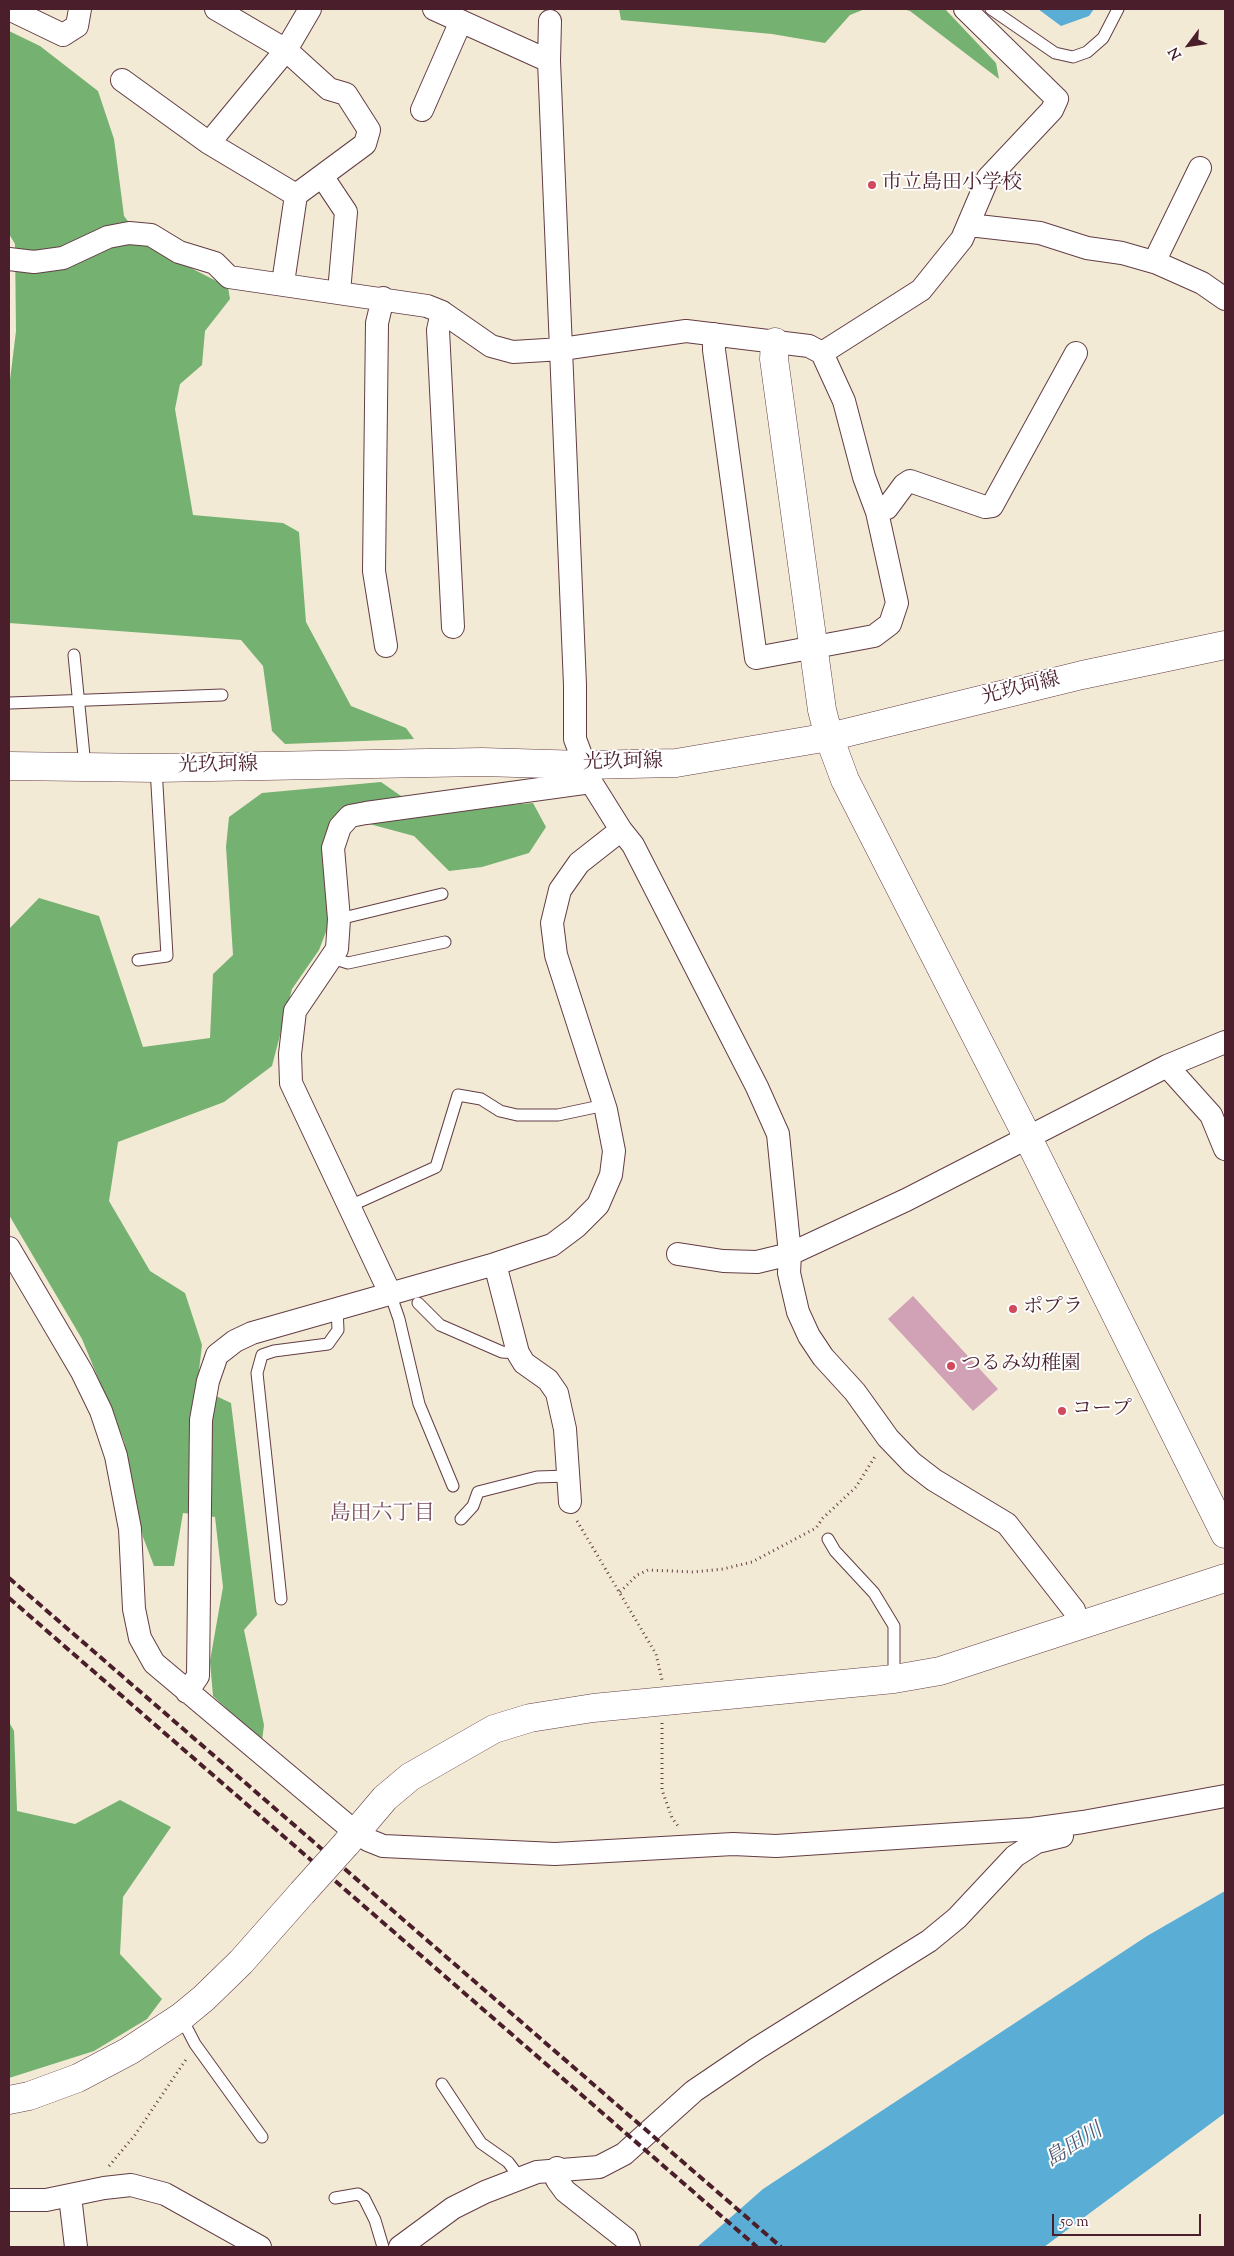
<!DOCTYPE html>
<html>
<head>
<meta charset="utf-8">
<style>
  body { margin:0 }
  #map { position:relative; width:1234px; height:2256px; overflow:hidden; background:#f3ead5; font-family:"Sorts Mill Goudy",serif }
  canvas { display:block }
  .frame { position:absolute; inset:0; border:10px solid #4a1f2b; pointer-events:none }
  .north { position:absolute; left:1164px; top:20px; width:50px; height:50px; -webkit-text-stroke:4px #fff; paint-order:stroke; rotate:239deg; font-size:14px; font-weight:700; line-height:20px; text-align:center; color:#4a1f2b }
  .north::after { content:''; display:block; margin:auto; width:18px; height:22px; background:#4a1f2b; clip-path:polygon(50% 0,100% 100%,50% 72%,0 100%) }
  .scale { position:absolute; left:1052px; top:2214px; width:149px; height:22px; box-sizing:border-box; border:2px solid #4a1f2b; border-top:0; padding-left:6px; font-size:15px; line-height:18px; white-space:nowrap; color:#4a1f2b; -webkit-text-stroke:4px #fff; paint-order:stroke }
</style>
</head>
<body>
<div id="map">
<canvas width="1234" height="2256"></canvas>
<div class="frame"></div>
<div class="north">N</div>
<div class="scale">50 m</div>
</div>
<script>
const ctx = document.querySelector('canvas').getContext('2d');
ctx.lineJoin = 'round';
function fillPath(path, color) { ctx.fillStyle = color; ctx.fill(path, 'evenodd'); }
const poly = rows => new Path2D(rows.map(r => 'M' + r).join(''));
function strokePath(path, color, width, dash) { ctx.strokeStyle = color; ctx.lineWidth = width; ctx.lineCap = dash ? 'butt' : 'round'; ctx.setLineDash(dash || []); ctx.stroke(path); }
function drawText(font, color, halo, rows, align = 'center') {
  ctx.font = font + ' "Sorts Mill Goudy","Noto Serif JP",serif'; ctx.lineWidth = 4; ctx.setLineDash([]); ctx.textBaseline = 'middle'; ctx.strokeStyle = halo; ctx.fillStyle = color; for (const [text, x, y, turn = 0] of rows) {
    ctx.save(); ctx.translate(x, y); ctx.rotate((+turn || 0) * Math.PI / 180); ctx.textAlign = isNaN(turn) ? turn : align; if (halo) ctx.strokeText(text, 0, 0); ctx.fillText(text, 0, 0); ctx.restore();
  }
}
fillPath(poly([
  [619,9,865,9,850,15,825,43,772,34,621,20],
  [903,9,945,9,996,63,999,79,910,11],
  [9,31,40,46,98,91,114,139,124,216,146,245,228,287,230,299,205,331,202,365,180,384,175,409,193,515,283,523,299,532,306,622,351,706,406,728,414,739,285,744,272,731,263,666,241,640,9,623,9,388,16,331,15,244,9,234],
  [381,782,424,812,533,803,546,827,529,853,482,867,449,871,414,836,362,822,331,827,329,924,319,950,292,989,272,1066,224,1102,118,1142,109,1201,150,1271,185,1293,202,1345,197,1387,231,1403,257,1615,244,1630,264,1725,262,1741,213,1696,210,1661,223,1587,215,1517,183,1513,174,1566,154,1566,143,1537,124,1441,82,1339,9,1215,9,929,39,898,99,916,143,1047,210,1038,213,974,233,955,226,847,229,817,262,793],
  [9,1722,14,1731,17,1811,75,1824,120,1800,171,1827,123,1897,120,1954,162,1999,147,2019,94,2051,9,2078]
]), '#75b171');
fillPath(poly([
  [1038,9,1094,9,1089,16,1061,26],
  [1225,1891,1225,2113,1044,2247,697,2247,763,2189,1147,1936]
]), '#5aaed6');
fillPath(poly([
  [913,1296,998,1389,973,1411,888,1319]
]), '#d1a2b5');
const service = poly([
  [991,9,1055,53,1073,57,1087,52,1103,38,1118,9],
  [74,655,85,766],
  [10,703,222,695],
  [339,919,442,894],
  [332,958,348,963,445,942],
  [138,960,167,956,156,768],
  [350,1206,436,1167,458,1095,481,1099,500,1111,517,1115,558,1115,605,1105],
  [390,1293,399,1319,419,1404,453,1486],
  [418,1303,440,1325,502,1352,518,1353],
  [461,1519,473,1506,478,1492,537,1477,568,1476],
  [828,1539,835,1551,874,1593,894,1626,894,1679],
  [281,1599,257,1373,262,1355,274,1351,328,1344,338,1330,337,1308],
  [181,2017,195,2044,262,2137],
  [442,2084,481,2143,508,2162,520,2178],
  [335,2198,358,2194,364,2198,375,2220,383,2247]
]);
const minor = poly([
  [9,9,63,35,77,26,80,9],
  [216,9,286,50,329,89,346,94,369,130,365,144,296,195],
  [434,9,549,61],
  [550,21,549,61,575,685,575,739,591,782,621,830,633,845,757,1087,778,1134,790,1254,789,1273,798,1312,809,1336,823,1357,855,1392,888,1438,912,1463,934,1480,1007,1524,1074,1610,1079,1625],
  [122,80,209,143,296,195,283,283],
  [422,110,461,21],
  [209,143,286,50,310,9],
  [322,176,346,212,339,292],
  [969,225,1040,233,1087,248,1122,253,1157,263,1202,283,1225,299],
  [9,259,34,262,63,258,108,237,129,233,151,235,179,252,215,263,229,277,427,306,442,312,491,346,513,352,562,349,686,331,809,346,822,353,921,290,962,239,988,178,1052,110,1057,99,965,9],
  [1157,263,1159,252,1200,168],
  [383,298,377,323,374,571,386,646],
  [442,312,438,330,453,627],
  [714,334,714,350,756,658,874,636,890,624,897,603,877,512,864,477,844,401,822,353],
  [877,512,887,508,904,485,910,481,985,507,992,506,1076,353],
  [1167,1066,1211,1115,1225,1149],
  [9,1248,82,1372,101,1411,116,1456,130,1529,134,1609,140,1638,154,1663,355,1832,368,1840,383,1846,555,1854,733,1844,776,1846,1032,1829,1083,1822,1225,1796],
  [678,1254,723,1261,757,1262,790,1254,906,1200,1167,1066,1225,1042],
  [495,1264,518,1353,524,1363,548,1380,557,1393,565,1429,570,1502],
  [390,1293,291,1083,290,1054,295,1011,337,949,339,919,333,848,340,827,350,816,366,813,591,782],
  [187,1692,198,1676,201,1420,208,1381,217,1355,235,1341,252,1333,495,1264,552,1245,576,1227,598,1205,611,1175,614,1151,606,1110,556,955,552,923,560,890,579,863,621,830],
  [557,2168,557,2180,565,2191,626,2239,629,2247],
  [70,2196,76,2247],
  [9,2200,46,2200,104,2188,131,2185,165,2194,260,2247],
  [400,2247,453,2208,485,2192,537,2172,599,2167,624,2154,694,2091,756,2049,929,1941,957,1918,1015,1856,1037,1842,1062,1836]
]);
const tertiary = poly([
  [775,342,774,359,822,710,829,737,845,780,1028,1138,1225,1534],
  [346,1844,385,1798,410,1777,494,1729,530,1718,593,1708,894,1679,940,1671,1225,1578],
  [9,2100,29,2096,78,2078,129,2051,181,2017,204,1998,241,1962,302,1893]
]);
const secondary = poly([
  [9,766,156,768,482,762,584,765,676,763,829,737,1082,675,1225,645]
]);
strokePath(service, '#633d44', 13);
strokePath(minor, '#633d44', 24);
strokePath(tertiary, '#633d44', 29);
strokePath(secondary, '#633d44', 29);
strokePath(poly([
  [577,1521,656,1654,662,1680],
  [620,1592,637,1575,648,1570,694,1572,723,1569,752,1562,816,1528,823,1518,856,1487,876,1455],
  [662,1723,662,1790,672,1818,678,1826],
  [109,2166,135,2135,187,2058]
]), '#633d44', 3, [1, 4]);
strokePath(service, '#fff', 11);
strokePath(minor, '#fff', 22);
strokePath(tertiary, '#fff', 28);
strokePath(secondary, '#fff', 28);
strokePath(poly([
  [9,1578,781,2247],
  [9,1598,757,2247]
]), '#4a1f2b', 4, [8, 4]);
const tertiaryBridge = poly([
  [302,1893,346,1844]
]);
strokePath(tertiaryBridge, '#633d44', 29, []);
strokePath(tertiaryBridge, '#fff', 28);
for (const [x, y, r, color] of [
  [872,185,5,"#d1495b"],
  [1013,1309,5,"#d1495b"],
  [951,1366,5,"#d1495b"],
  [1062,1411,5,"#d1495b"]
]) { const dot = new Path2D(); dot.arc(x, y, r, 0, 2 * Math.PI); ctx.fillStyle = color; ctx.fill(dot); strokePath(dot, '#fff', 2); }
drawText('20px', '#4a1f2b', '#fff', [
  ["市立島田小学校",882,185],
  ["ポプラ",1023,1309],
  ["つるみ幼稚園",961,1366],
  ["コープ",1072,1411]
], 'left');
drawText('20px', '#4a1f2b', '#fff', [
  ["光玖珂線",1021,690,-14],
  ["光玖珂線",623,764,-1],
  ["光玖珂線",218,767,-1]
]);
drawText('21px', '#794d5b', '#fff', [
  ["島田六丁目",382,1515]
]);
drawText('italic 21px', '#50586f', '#fff', [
  ["島田川",1075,2147,-32]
]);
</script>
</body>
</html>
